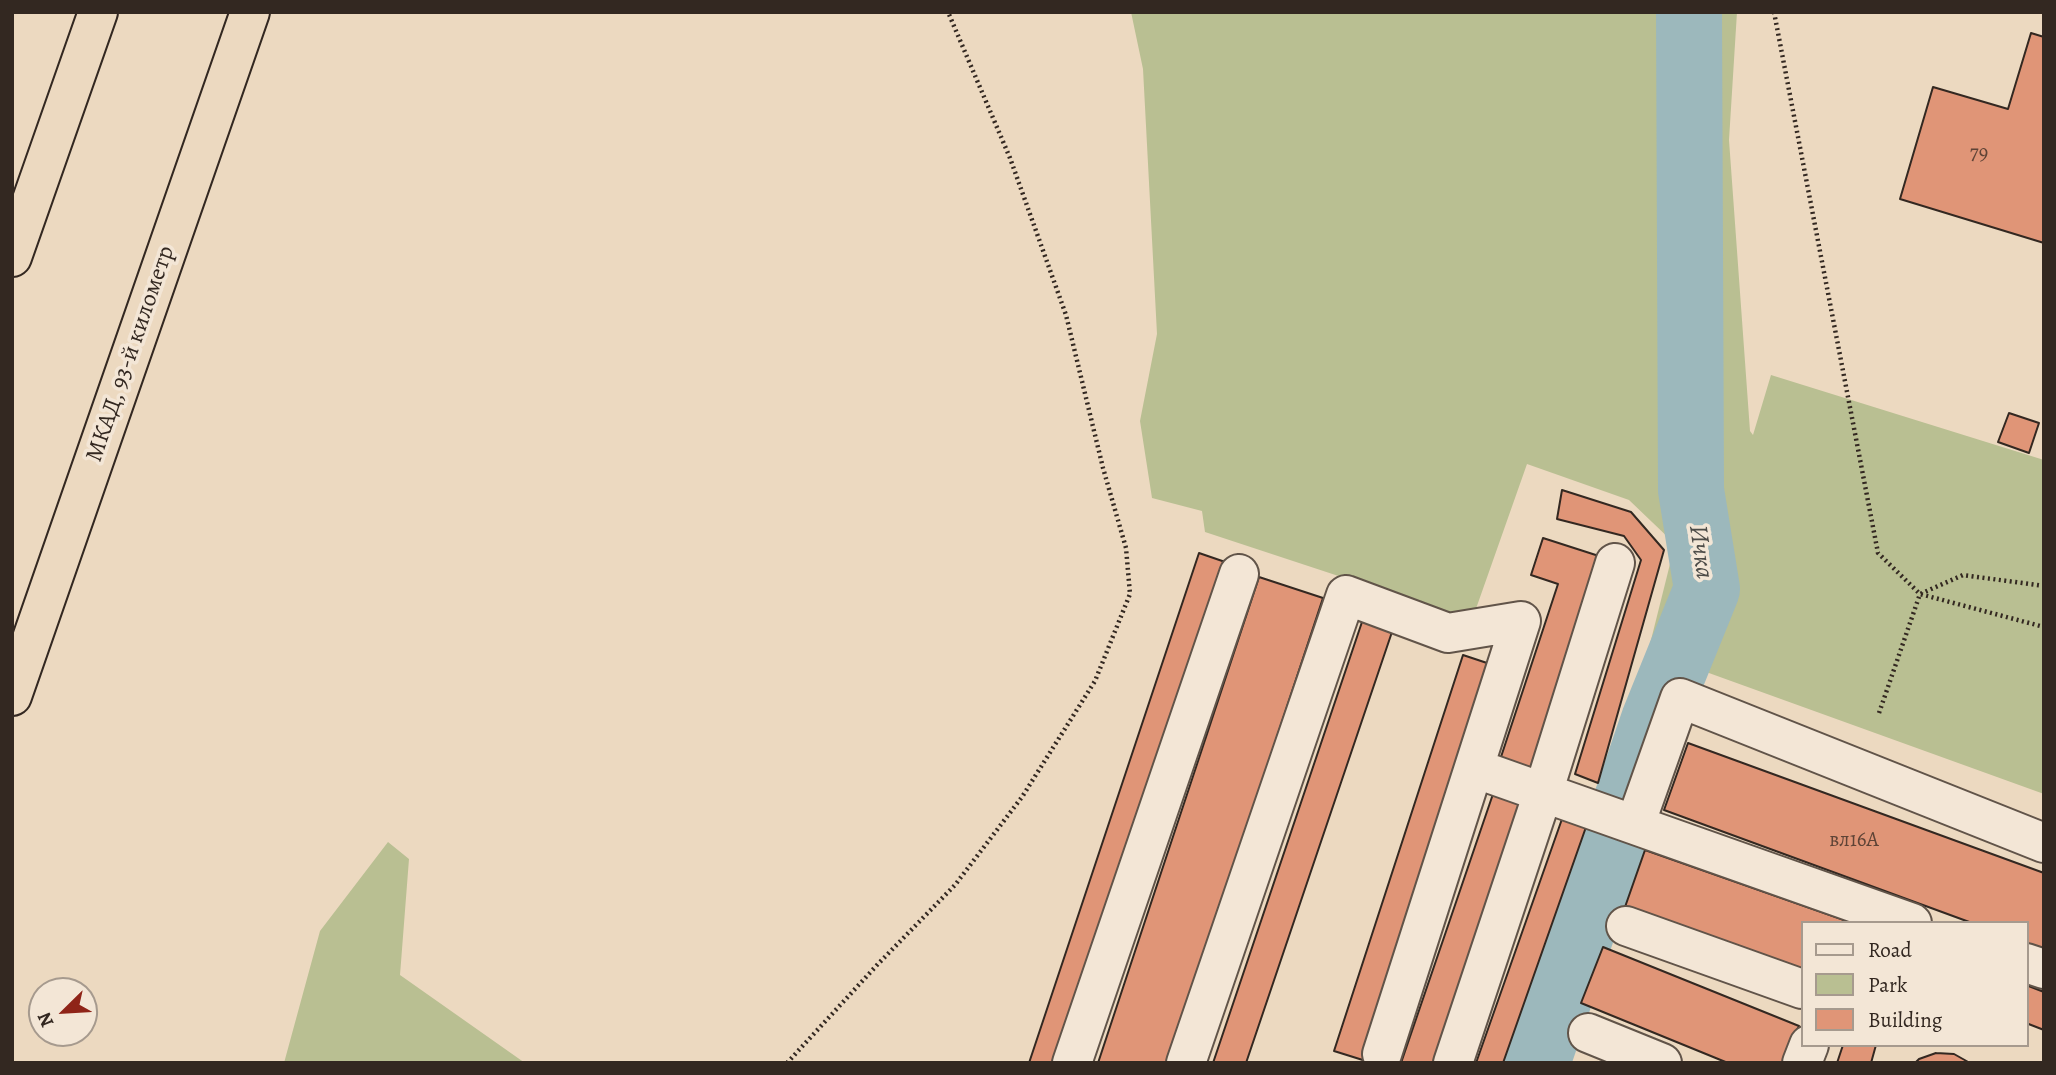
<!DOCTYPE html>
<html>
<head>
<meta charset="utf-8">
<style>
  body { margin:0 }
  #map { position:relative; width:2056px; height:1075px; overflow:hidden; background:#ecd9c0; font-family:Alegreya,serif }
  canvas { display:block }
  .frame { position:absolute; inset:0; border:14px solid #332821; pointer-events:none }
  .legend { position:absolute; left:1801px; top:921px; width:228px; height:126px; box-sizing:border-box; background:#f3e6d6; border:2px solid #a69a8e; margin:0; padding:9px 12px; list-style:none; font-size:21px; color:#332821 }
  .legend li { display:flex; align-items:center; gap:14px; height:35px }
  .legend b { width:35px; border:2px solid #a69a8e }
  .north { position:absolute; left:28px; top:977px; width:70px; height:70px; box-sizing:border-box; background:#f3e6d6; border:2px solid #a69a8e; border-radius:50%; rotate:246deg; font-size:19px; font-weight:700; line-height:28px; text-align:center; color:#332821 }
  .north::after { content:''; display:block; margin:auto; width:24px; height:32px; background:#8f2418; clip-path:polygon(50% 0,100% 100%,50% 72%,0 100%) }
</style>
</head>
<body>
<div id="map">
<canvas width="2056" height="1075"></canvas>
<div class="frame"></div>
<ul class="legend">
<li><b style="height:9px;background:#f3e6d6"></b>Road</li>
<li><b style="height:19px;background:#b9bf92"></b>Park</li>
<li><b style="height:19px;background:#e09577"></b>Building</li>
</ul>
<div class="north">N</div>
</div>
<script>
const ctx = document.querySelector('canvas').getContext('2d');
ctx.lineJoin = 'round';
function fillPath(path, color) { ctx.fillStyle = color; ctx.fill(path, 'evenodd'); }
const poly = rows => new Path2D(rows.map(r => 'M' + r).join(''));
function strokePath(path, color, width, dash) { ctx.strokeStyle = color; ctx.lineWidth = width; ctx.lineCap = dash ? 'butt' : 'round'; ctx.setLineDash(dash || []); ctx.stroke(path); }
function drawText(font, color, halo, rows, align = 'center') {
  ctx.font = font + ' Alegreya,serif'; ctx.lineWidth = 7; ctx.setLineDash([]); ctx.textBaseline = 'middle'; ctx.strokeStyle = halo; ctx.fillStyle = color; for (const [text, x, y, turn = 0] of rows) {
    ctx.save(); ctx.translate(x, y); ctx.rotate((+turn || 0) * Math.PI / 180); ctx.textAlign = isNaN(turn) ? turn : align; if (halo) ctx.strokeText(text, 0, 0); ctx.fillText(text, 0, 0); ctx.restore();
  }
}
fillPath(poly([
  [1131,12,1737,12,1729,140,1750,431,1753,435,1771,375,2044,460,2044,794,1684,664,1541,1063,1516,1063,1618,772,1675,544,1629,500,1527,464,1472,620,1205,532,1202,511,1152,498,1140,421,1157,334,1143,69],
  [388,842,409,859,400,975,525,1063,284,1063,320,931]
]), '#b9bf92');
strokePath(poly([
  [1537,1063,1654,720,1707,589,1691,490,1689,12]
]), '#9cb8bc', 66);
const building = poly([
  [2031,33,2044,37,2044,243,1900,199,1933,87,2008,109,2031,33],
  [2009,413,2039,423,2029,453,1998,442,2009,413],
  [1562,490,1631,512,1664,550,1598,783,1575,774,1641,560,1624,536,1557,519,1562,490],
  [1543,538,1602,557,1531,774,1499,763,1558,584,1531,575,1543,538],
  [1199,553,1231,564,1064,1063,1029,1063,1199,553],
  [1259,577,1323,598,1169,1063,1098,1063,1259,577],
  [1363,619,1393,629,1246,1063,1213,1063,1363,619],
  [1463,655,1493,665,1366,1061,1334,1051,1463,655],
  [1688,743,2044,873,2044,949,2026,943,2026,923,1972,923,1664,810,1688,743],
  [1493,794,1523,805,1435,1063,1401,1063,1493,794],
  [1562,819,1586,827,1503,1063,1476,1063,1562,819],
  [1645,850,1844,920,1843,923,1802,923,1802,969,1625,907,1645,850],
  [1603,947,1799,1026,1784,1063,1728,1063,1581,1003,1603,947],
  [2026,985,2044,992,2044,1030,2026,1023,2026,985],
  [1843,1045,1876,1045,1871,1063,1837,1063,1843,1045],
  [1936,1053,1954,1054,1970,1063,1915,1063,1919,1059,1936,1053]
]);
fillPath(building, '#e09577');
strokePath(building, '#332821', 2);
const minor = poly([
  [1474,768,1912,923],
  [1635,825,1680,698,2044,843],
  [1626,926,1802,989],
  [2026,963,2044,969],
  [1588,1033,1662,1063],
  [1072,1063,1239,574],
  [1186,1063,1346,595,1448,633,1521,621,1382,1054],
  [1453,1063,1543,793,1615,563],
  [1802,1063,1809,1045]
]);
const highway = poly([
  [12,257,98,12],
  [12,696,250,12]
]);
strokePath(minor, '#615449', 42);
strokePath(highway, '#332821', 42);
strokePath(poly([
  [1774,12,1878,553,1920,594,2044,627],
  [1879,713,1920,594,1963,575,2044,586],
  [787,1063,878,964,955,885,1022,797,1095,681,1130,594,1126,548,1103,468,1066,315,1010,158,948,12]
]), '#332821', 4.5, [2, 3.5]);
strokePath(minor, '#f3e6d6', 38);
strokePath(highway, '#ecd9c0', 38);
drawText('21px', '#5e4336', null, [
  ["79",1979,154],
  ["вл16А",1854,841]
]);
drawText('24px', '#332821', '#f3e6d6', [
  ["МКАД, 93-й километр",131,354,-71]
]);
drawText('italic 26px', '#4d4c48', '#f3e6d6', [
  ["Ичка",1700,552,82]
]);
</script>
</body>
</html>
